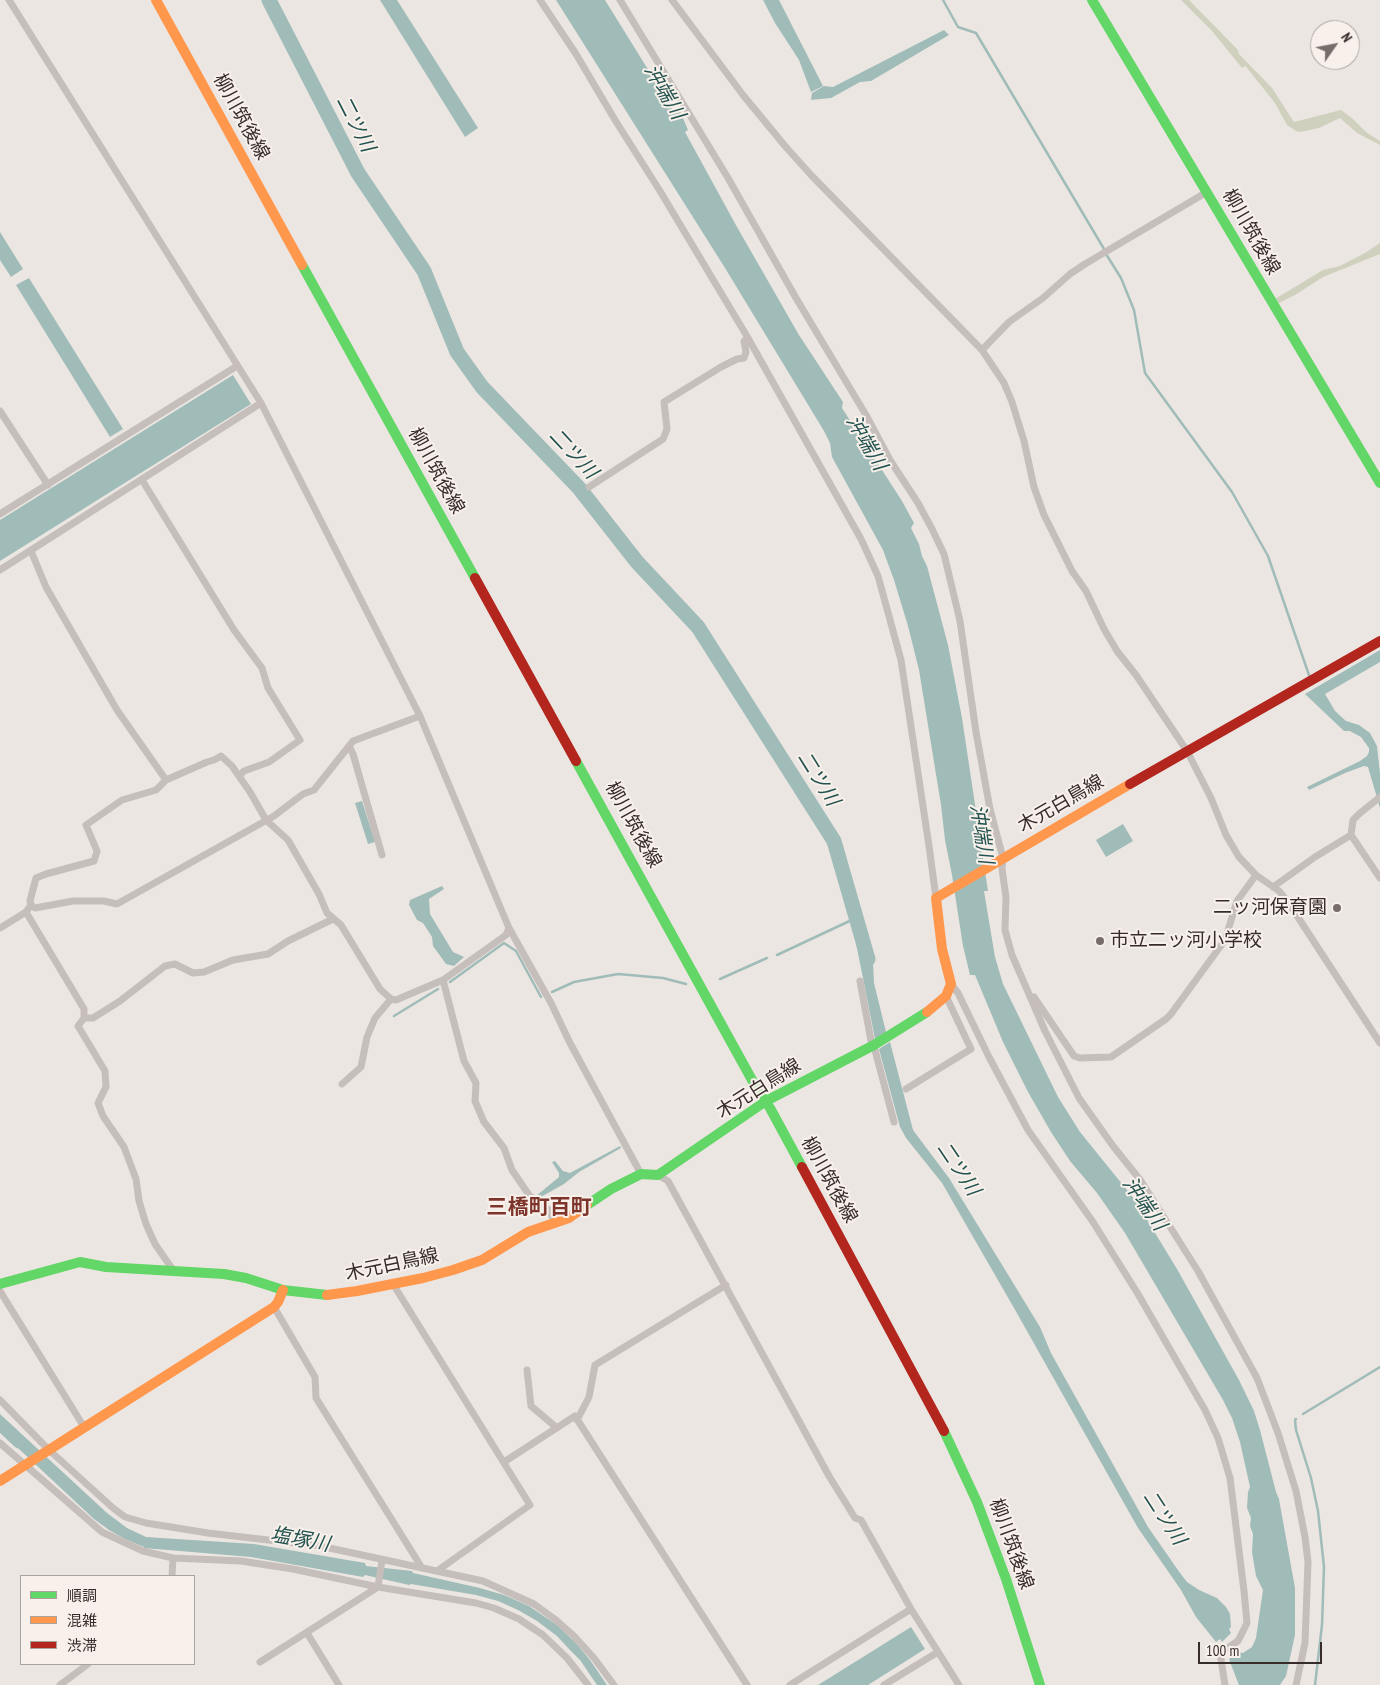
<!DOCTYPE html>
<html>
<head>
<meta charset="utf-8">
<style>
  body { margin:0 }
  #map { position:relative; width:1380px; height:1685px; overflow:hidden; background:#ece6e2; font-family:"PT Sans Narrow","Noto Sans JP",sans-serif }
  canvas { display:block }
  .legend { position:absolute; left:20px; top:1575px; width:175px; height:90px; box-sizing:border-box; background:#f8f0ea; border:1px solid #aaa29d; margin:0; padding:6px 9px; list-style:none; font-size:15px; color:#362c2a }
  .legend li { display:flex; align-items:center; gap:10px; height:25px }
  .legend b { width:25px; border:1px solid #aaa29d }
  .north { position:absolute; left:1310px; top:20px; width:50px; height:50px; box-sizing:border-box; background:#f8f0ea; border:1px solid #aaa29d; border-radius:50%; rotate:57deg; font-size:14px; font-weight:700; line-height:20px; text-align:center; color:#362c2a }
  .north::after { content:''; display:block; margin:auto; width:18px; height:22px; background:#766d6a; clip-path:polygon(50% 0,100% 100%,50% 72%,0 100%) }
  .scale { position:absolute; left:1198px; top:1642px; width:124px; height:22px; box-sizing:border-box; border:2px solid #362c2a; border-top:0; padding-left:6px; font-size:15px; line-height:18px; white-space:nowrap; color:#362c2a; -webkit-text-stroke:4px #f8f0ea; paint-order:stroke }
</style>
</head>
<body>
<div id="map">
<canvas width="1380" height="1685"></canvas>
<ul class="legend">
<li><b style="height:6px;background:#63d668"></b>順調</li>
<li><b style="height:6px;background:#ff974d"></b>混雑</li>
<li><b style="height:6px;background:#b3261e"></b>渋滞</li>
</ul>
<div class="north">N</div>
<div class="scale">100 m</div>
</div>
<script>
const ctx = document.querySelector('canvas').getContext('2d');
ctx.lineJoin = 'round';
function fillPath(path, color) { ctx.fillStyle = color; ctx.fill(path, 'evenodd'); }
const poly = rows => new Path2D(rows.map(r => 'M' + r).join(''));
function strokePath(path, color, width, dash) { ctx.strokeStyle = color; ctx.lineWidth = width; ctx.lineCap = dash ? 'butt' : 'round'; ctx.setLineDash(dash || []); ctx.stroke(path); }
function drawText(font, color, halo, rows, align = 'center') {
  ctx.font = font + ' "PT Sans Narrow","Noto Sans JP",sans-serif'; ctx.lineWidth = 4; ctx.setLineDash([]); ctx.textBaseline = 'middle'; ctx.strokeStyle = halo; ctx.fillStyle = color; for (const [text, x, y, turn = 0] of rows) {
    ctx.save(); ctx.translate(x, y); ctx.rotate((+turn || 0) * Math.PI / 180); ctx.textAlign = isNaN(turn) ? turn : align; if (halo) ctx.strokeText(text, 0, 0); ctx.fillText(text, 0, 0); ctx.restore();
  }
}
fillPath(poly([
  [1181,0,1189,0,1238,50,1239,54,1272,88,1294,122,1341,110,1353,119,1366,132,1380,141,1380,145,1357,133,1340,118,1319,128,1300,132,1296,131,1287,125,1275,103,1247,68,1245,66,1242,68,1212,31],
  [1380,243,1380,254,1323,277,1295,295,1279,303,1275,299,1323,270,1340,266,1365,253]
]), '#cfd0bd');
fillPath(poly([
  [380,0,397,0,478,128,465,137],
  [556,0,605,0,675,113,680,111,688,130,685,132,737,227,799,335,843,402,842,408,902,501,914,523,911,528,919,544,922,556,927,566,948,645,962,718,988,891,984,891,995,957,1003,984,1058,1097,1080,1132,1135,1200,1177,1269,1239,1380,1254,1411,1260,1430,1276,1492,1279,1499,1295,1588,1295,1635,1286,1676,1280,1685,1239,1685,1230,1662,1229,1656,1236,1651,1243,1653,1252,1647,1256,1638,1263,1590,1256,1576,1252,1552,1253,1534,1250,1526,1251,1518,1247,1508,1248,1492,1250,1487,1240,1442,1232,1418,1223,1400,1125,1233,1097,1193,1070,1161,1051,1132,1028,1092,1003,1042,975,975,970,975,963,946,952,875,945,840,941,805,919,670,908,626,894,580,883,550,832,457,830,443,824,431,725,268],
  [763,0,779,0,823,86,811,92,799,60,775,23],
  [944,30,949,35,871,81,860,82,831,98,811,100,812,93,824,86,833,87],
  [0,232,23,269,11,277,0,260],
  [29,278,123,429,110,437,16,285],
  [233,375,251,404,0,561,0,520],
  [1380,650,1380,662,1325,694,1335,711,1346,721,1359,725,1370,733,1377,746,1380,773,1380,808,1368,767,1364,766,1345,773,1309,790,1307,787,1360,761,1367,756,1369,752,1369,748,1361,737,1350,731,1344,731,1305,694],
  [362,801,375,842,368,844,355,803],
  [1123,824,1133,841,1106,857,1096,840],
  [442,886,444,889,429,899,430,914,453,952,464,957,454,966,446,964,433,946,432,937,423,923,417,920,409,905,410,900],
  [867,940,873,963,874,983,886,1032,875,1039,856,943],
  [890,1042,913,1130,949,1178,1040,1327,1051,1353,1148,1527,1180,1573,1187,1582,1199,1590,1217,1598,1226,1607,1230,1614,1231,1627,1229,1629,1231,1633,1222,1642,1220,1639,1216,1642,1196,1617,1181,1590,1138,1528,1014,1308,942,1183,906,1138,900,1127,879,1049],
  [620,1146,621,1148,579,1172,564,1184,539,1198,536,1196,559,1177,559,1173,552,1162,555,1161,563,1171,570,1173],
  [0,1414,107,1513,127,1528,146,1537,254,1544,365,1563,366,1566,412,1571,413,1573,480,1588,504,1595,529,1606,557,1625,576,1643,590,1660,607,1685,597,1685,580,1660,569,1649,557,1636,537,1621,518,1610,498,1601,476,1595,411,1584,409,1585,365,1575,363,1577,251,1557,144,1548,144,1547,125,1539,109,1530,94,1519,19,1449,15,1447,0,1433],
  [911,1627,925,1649,868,1685,818,1685]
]), '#a0bcb9');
strokePath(poly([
  [943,0,958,27,976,33,1104,249],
  [1106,254,1121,278,1134,310,1145,373,1232,492,1268,556,1310,678],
  [777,955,856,918],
  [720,979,767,958],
  [450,982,504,943,516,951,541,997],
  [552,992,574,982,618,974,663,978,686,984],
  [394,1016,438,989],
  [1303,1414,1380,1367],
  [1296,1419,1295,1420,1296,1430,1311,1478,1318,1511,1324,1567,1322,1625,1315,1685]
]), '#a0bcb9', 2.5);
strokePath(poly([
  [269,0,358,173,424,271,457,352,482,387,579,488,637,562,698,627,834,841,868,959]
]), '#a0bcb9', 15);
strokePath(poly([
  [9,0,261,403,420,716,509,928,551,1003,570,1043,641,1174],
  [540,0,576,54,615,120,660,191,748,338,861,539,878,576,901,660,929,846,936,898],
  [620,0,728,178,796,298,866,415,890,460,918,503,932,529,944,554,960,621,976,732,990,809,1003,858,1002,869,1006,897,1005,930,1012,955,1045,1031,1079,1098,1113,1146,1141,1181,1198,1271,1257,1378,1278,1433,1296,1491,1305,1537,1308,1562,1305,1643,1296,1685],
  [672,0,743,95,785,146,811,175,982,350,1004,383,1012,402,1024,441,1034,487,1044,515,1072,571,1086,591,1104,629,1117,651,1136,675,1187,751,1211,798,1226,835,1239,857,1256,875,1279,891,1288,902,1380,1043],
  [982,350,1009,322,1043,298,1070,274,1085,264,1207,192],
  [0,411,48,485],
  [142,480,234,630,262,668,268,688,300,740,269,762,244,771,239,776],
  [589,487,663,439,667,429,664,402,721,367,737,359,744,358,746,352,744,341,748,338],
  [0,514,237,366],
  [31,551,46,587,117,710,166,780],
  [0,570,261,403],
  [349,746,353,754,382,855],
  [1380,797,1359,814,1353,820,1351,835,1380,878],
  [1273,887,1315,857,1351,835],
  [31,905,30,901,36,878,46,874,94,861,97,851,86,825,122,800,156,790,166,780,207,762,214,760,221,756,232,766,250,792,266,820,288,840,319,894,327,913,341,925,380,989,391,999,396,1000,443,980,506,935,509,928],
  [26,912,84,1009,84,1018,78,1026,105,1071,106,1087,98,1103,103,1116,124,1147,136,1179,139,1201,146,1224,155,1244,173,1270],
  [0,928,26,912,31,905,35,908,73,901,104,901,117,904,274,816,303,794,314,790,353,741,420,716],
  [443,980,464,1061,476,1083,475,1101,484,1122,504,1148,512,1170,529,1195,549,1210,555,1223],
  [860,981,872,1046,875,1050,894,1122],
  [951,984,958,993,989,1057,1028,1130,1093,1222,1138,1294,1205,1410,1218,1438,1230,1478,1244,1591,1247,1623,1238,1641,1220,1653,1225,1685],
  [1034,997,1074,1056,1080,1058,1111,1057,1166,1019,1171,1014,1225,940,1237,901,1256,875],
  [84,1018,93,1018,120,1001,165,966,175,964,193,973,204,972,233,960,268,954,288,941,333,919],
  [342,1084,361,1067,367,1037,375,1018,391,999],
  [906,1089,971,1049,946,996],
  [658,1175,668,1181,829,1476,855,1518,861,1520,911,1609,959,1685],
  [393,1284,530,1505,437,1571],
  [0,1291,84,1427],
  [274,1307,315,1377,316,1398,422,1568],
  [527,1370,531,1406,557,1428],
  [0,1400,48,1449,113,1508,125,1517,146,1523,208,1533,320,1546,483,1581,534,1604,556,1620,574,1636,594,1658,614,1685],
  [577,1420,589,1397,595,1365,726,1285],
  [0,1443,102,1532,143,1551,173,1558,241,1561,293,1569,378,1587,476,1603,494,1608,519,1619,543,1635,567,1658,588,1685],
  [504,1462,575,1416,747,1685],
  [172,1576,173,1558],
  [307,1633,339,1685],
  [260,1662,378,1587,382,1560],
  [60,1685,88,1664],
  [790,1685,911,1609],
  [884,1685,938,1652]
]), '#c5bebb', 7);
strokePath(poly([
  [1092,0,1380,483],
  [302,265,475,578],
  [576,761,757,1089,770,1108,802,1167],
  [587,1205,611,1189,641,1174,658,1175,766,1101,874,1045,927,1012],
  [0,1284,80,1262,106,1267,224,1274,246,1278,283,1290,327,1295],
  [944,1431,977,1502,1006,1579,1040,1685]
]), '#63d668', 10);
strokePath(poly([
  [156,0,302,265],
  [927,1012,946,996,951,984,942,949,936,898,1130,784],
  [327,1295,357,1291,423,1278,453,1270,482,1260,528,1232,569,1218,587,1205],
  [0,1481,274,1307,278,1302,283,1290]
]), '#ff974d', 10);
strokePath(poly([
  [475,578,576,761],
  [1130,784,1380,641],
  [802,1167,944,1431]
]), '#b3261e', 10);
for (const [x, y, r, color] of [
  [1337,908,5,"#766d6a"],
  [1100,941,5,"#766d6a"]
]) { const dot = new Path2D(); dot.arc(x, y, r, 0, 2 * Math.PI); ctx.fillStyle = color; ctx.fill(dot); strokePath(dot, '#f8f0ea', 2); }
drawText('19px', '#362c2a', '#f8f0ea', [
  ["柳川筑後線",241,117,61],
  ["柳川筑後線",1251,232,60],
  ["柳川筑後線",436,471,61],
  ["木元白鳥線",1061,804,-30],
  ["柳川筑後線",633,825,61],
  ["木元白鳥線",759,1089,-32],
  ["柳川筑後線",829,1180,61],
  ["木元白鳥線",392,1265,-12],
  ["柳川筑後線",1011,1544,70]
]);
drawText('19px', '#362c2a', '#f8f0ea', [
  ["二ッ河保育園",1327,908],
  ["市立二ッ河小学校",1110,941,"left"]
], 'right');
drawText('italic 20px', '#235350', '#f8f0ea', [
  ["沖端川",664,92,60],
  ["二ツ川",355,124,63],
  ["沖端川",866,443,60],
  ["二ツ川",573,454,47],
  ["二ツ川",818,779,58],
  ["沖端川",981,834,81],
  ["二ツ川",958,1169,56],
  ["沖端川",1144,1204,55],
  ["二ツ川",1164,1518,57],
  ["塩塚川",300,1540,10]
]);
drawText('bold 21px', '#7d342b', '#f8f0ea', [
  ["三橋町百町",539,1208]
]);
</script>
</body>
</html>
